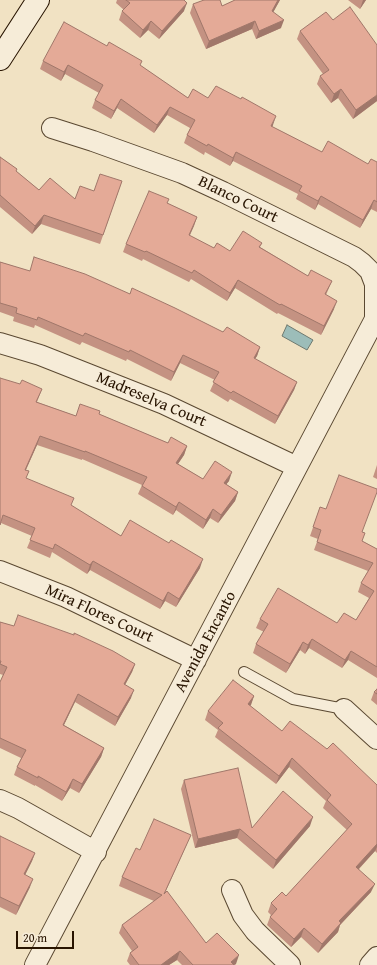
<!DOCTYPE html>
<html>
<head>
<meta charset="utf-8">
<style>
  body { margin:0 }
  #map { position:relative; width:377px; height:965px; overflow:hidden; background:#f1e2c3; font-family:"Gentium Book Plus",serif }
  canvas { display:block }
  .scale { position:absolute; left:16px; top:931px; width:58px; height:18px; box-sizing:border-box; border:2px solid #281400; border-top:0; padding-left:5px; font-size:12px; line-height:14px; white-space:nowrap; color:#281400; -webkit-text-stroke:3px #f6ecd8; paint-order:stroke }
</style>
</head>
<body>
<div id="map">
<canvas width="377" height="965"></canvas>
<div class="scale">20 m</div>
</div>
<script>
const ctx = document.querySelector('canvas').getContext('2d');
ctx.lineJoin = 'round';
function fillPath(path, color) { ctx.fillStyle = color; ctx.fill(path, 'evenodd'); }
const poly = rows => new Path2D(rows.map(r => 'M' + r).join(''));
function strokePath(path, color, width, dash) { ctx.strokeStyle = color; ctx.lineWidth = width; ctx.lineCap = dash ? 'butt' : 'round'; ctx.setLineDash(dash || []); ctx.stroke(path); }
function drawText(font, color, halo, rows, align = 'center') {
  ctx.font = font + ' "Gentium Book Plus",serif'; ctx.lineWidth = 3; ctx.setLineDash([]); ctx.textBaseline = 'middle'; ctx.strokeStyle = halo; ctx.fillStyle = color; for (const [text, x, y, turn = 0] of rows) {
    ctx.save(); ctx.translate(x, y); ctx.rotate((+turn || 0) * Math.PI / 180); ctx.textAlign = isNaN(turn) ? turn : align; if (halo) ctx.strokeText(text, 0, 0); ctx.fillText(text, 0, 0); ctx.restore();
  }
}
const water = poly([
  [287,325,313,340,307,350,282,336,287,325]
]);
fillPath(water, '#9cbdb9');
strokePath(water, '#6e796f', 1);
const lane = poly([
  [244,672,293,699,344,709]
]);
const street = poly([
  [0,343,40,355,164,404,297,467],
  [0,571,66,597,196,660],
  [344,709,377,739],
  [0,800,18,808,96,852],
  [232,890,243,915,255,931,290,965],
  [35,965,375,319,375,284,370,271,362,263,354,257,223,192,182,173,93,141,52,128],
  [370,965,377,957]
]);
const secondary = poly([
  [0,59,38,0]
]);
strokePath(lane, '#5a4831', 12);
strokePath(street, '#5a4831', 22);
strokePath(secondary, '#281400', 24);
strokePath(lane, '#f6ecd8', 10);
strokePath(street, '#f6ecd8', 20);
strokePath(secondary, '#f6ecd8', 22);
fillPath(poly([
  [117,0,184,0,184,11,159,39,148,30,140,38,119,20,122,11,124,10,116,3],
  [235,0,280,0,273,12,281,28,256,39,252,29,206,49,190,13,193,4,222,6],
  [348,0,366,0,360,9],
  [300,31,377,101,353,119,338,98,331,103,317,84,320,76,323,74,297,39],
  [43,61,141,66,188,98,208,98,273,125,272,127,322,152,368,164,377,162,377,212,371,209,360,228,318,204,315,210,296,199,298,194,233,161,230,166,205,152,204,155,184,143,187,135,190,128,167,115,154,133,117,108,111,119,92,108,95,100,99,93,65,74,61,81,40,69],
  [0,157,17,169,16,171,39,190,75,199,94,191,122,181,100,244,41,224,32,234,0,207],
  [167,203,197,217,189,236,214,248,230,251,262,243,260,247,308,276,332,281,326,295,334,309,321,335,278,313,277,314,235,288,227,301,191,279,189,282,143,259,142,261,123,252,126,244],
  [0,262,29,271,130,294,260,347,257,356,255,359,297,382,294,390,275,424,230,399,228,402,210,391,215,380,180,363,171,381,127,359,126,361,82,342,80,345,35,325,34,328,13,321,14,317,0,312],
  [20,384,42,389,37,402,76,416,99,414,168,443,187,446,184,455,178,464,203,479,229,481,226,484,238,492,235,501,218,523,210,518,203,529,176,510,173,515,138,494,142,485,82,459,82,460,37,445,26,470,26,478,121,536,200,568,176,607,165,601,160,609,90,570,87,574,52,552,50,558,27,548,32,536,1,523],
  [377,465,377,479,373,477],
  [320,507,362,532,362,541,377,549,377,678,348,660,342,668,309,648,305,654,300,650,286,673,253,653,256,644,264,632,256,628,260,619,337,623,356,620,369,598,358,592,361,583,368,571,314,550,318,539,310,536],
  [0,622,135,664,132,672,125,685,131,698,115,726,75,702,64,725,104,748,101,757,79,793,70,788,62,801,35,785,35,786,14,775,17,767,21,758,0,748,0,682,3,675,0,674],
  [377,689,377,705,371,700,374,692],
  [254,696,250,706,282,731,327,749,377,785,377,853,375,851,359,869,371,892,340,925,338,932,318,953,301,937,291,947,267,925,270,917,271,915,268,912,271,903,286,896,347,830,323,808,326,801,289,767,276,784,215,737,218,730,205,720,208,711],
  [184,780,252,828,310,826,273,869,237,838,195,848,181,789],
  [0,836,35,853,32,861,25,875,30,887,16,915,0,907],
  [187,844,165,893,206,943,236,964,234,965,182,965,177,960,169,965,130,965,127,961,130,953,132,951,119,933,122,925,154,901,119,886,122,877,140,850]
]), '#c49282');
fillPath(poly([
  [278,0,280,0,269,20,272,11],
  [363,0,366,0,360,9],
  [187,3,184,11,159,39,162,31],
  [284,20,281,28,256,39,259,31],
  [151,21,148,30,140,38,143,30],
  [255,21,252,29,206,49,209,41],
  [68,65,65,74,61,81,64,72],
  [341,89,338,98,331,103,334,94],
  [377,95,377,101,353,119,356,110],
  [121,99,117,108,111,119,114,111],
  [170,107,167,115,154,133,157,125],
  [276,116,273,125,268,135,271,126],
  [236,152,233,161,230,166,233,158],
  [321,196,318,204,315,210,318,201],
  [374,200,371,209,360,228,363,220],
  [44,215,41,224,32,234,35,226],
  [197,217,194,226,186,244,189,235],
  [238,280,235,288,227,301,230,293],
  [337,301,334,309,321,335,324,326],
  [260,347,257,356,250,366,254,358],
  [183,355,180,363,171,381,174,372],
  [297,382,294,390,275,424,278,416],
  [40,436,37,445,22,478,25,470],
  [187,446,184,455,173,471,176,463],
  [232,472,229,481,221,491,224,483],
  [238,492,235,501,218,523,221,515],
  [179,502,176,510,173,515,176,507],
  [213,509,210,518,203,529,206,520],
  [203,559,200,568,176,607,179,599],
  [93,561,90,570,87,574,90,565],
  [168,592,165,601,160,609,163,601],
  [312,639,309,648,305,654,308,645],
  [303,642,300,650,286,673,290,664],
  [351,651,348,660,342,668,345,660],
  [135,664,132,672,121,692,124,684],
  [134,690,131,698,115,726,118,717],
  [78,694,75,702,60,733,63,725],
  [254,696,251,705,245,712,248,704],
  [104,748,101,757,79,793,82,784],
  [292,758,289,767,276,784,279,776],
  [73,779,70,788,62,801,66,792],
  [313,817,310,826,273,869,276,860],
  [240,829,237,838,195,848,198,839],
  [377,844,377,847,375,851,353,875,356,867],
  [35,853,32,861,21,883,24,874],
  [33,879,30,887,16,915,19,906],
  [375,884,371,892,340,925,338,932,318,953,322,944,339,921],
  [304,928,301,937,291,947,294,939],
  [180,951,177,960,169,965,161,965],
  [239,955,236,964,234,965,231,962]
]), '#a0776a');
const building = poly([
  [126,0,184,0,187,3,162,31,151,21,143,30,122,11,130,3,126,0],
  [204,0,220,0,222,6,235,0,278,0,272,11,284,20,259,31,255,21,209,41,193,4,204,0],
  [350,7,377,45,377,95,356,110,341,89,334,94,320,76,329,70,300,31,326,12,333,20,350,7],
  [64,22,107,46,109,42,142,61,140,65,188,98,193,89,208,98,216,86,241,99,242,97,276,116,271,126,322,152,328,141,368,164,371,159,377,162,377,202,374,200,363,220,321,196,318,201,299,191,302,186,236,152,233,158,208,144,207,146,187,135,195,120,170,107,157,125,121,99,114,111,95,100,103,85,68,65,64,72,43,61,64,22],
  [0,157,17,169,16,171,39,190,50,178,75,199,80,186,94,191,100,174,122,181,103,235,44,215,35,226,0,195,0,157],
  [149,191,169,199,167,203,197,217,189,235,214,248,217,243,230,251,243,231,262,243,259,247,308,276,311,270,332,281,325,294,337,301,324,326,281,304,280,305,238,280,230,293,194,270,192,273,146,251,145,252,126,244,149,191],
  [34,257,85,274,130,294,132,288,175,308,223,332,227,327,260,347,254,358,297,382,278,416,233,391,231,393,213,382,219,372,183,355,174,372,130,350,129,352,85,333,83,336,38,317,37,320,16,313,17,308,0,303,0,262,30,271,34,257],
  [0,378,20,384,22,380,42,389,36,402,76,416,80,404,100,411,99,414,168,443,171,437,187,446,176,463,203,479,215,461,232,472,224,483,238,492,221,515,213,509,206,520,179,502,176,507,142,486,147,477,85,451,85,452,40,436,25,470,29,471,26,478,74,498,71,505,121,536,130,520,169,543,171,540,203,559,179,599,168,592,163,601,93,561,90,565,55,544,53,549,30,540,35,528,3,515,0,525,0,378],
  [339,475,377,489,377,492,362,532,365,533,362,541,377,549,377,667,351,651,345,660,312,639,308,645,303,642,290,664,256,644,268,624,260,619,278,588,337,623,344,613,356,620,374,591,361,583,373,563,317,542,321,530,313,527,320,507,326,509,339,475],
  [18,615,74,635,74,633,113,651,135,664,124,684,134,690,118,717,78,694,63,725,104,748,82,784,73,779,66,792,38,776,38,778,17,767,26,750,0,738,0,682,7,667,0,664,1,661,0,661,0,622,14,626,18,615],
  [233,680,254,696,248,704,282,731,290,721,327,749,333,743,377,785,377,844,356,867,375,884,339,921,341,923,322,944,304,928,294,939,270,917,277,909,271,903,282,892,286,896,352,824,327,800,331,795,292,758,279,776,218,728,223,723,208,711,233,680],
  [377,689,377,694,374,692,377,689],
  [238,768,252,828,283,791,313,817,276,860,240,829,198,839,184,780,238,768],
  [154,819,191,835,164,894,167,891,206,943,217,933,239,955,231,962,234,965,193,965,180,951,161,965,139,965,130,953,138,947,122,925,162,895,122,877,136,848,140,850,154,819],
  [0,836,35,853,24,874,33,879,19,906,0,897,0,836]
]);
fillPath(building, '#e4aa97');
strokePath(building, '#a0776a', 1);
drawText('16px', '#281400', '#f6ecd8', [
  ["Blanco Court",238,200,26],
  ["Madreselva Court",151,400,23],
  ["Mira Flores Court",99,614,25],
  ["Avenida Encanto",206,642,-62]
]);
</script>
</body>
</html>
